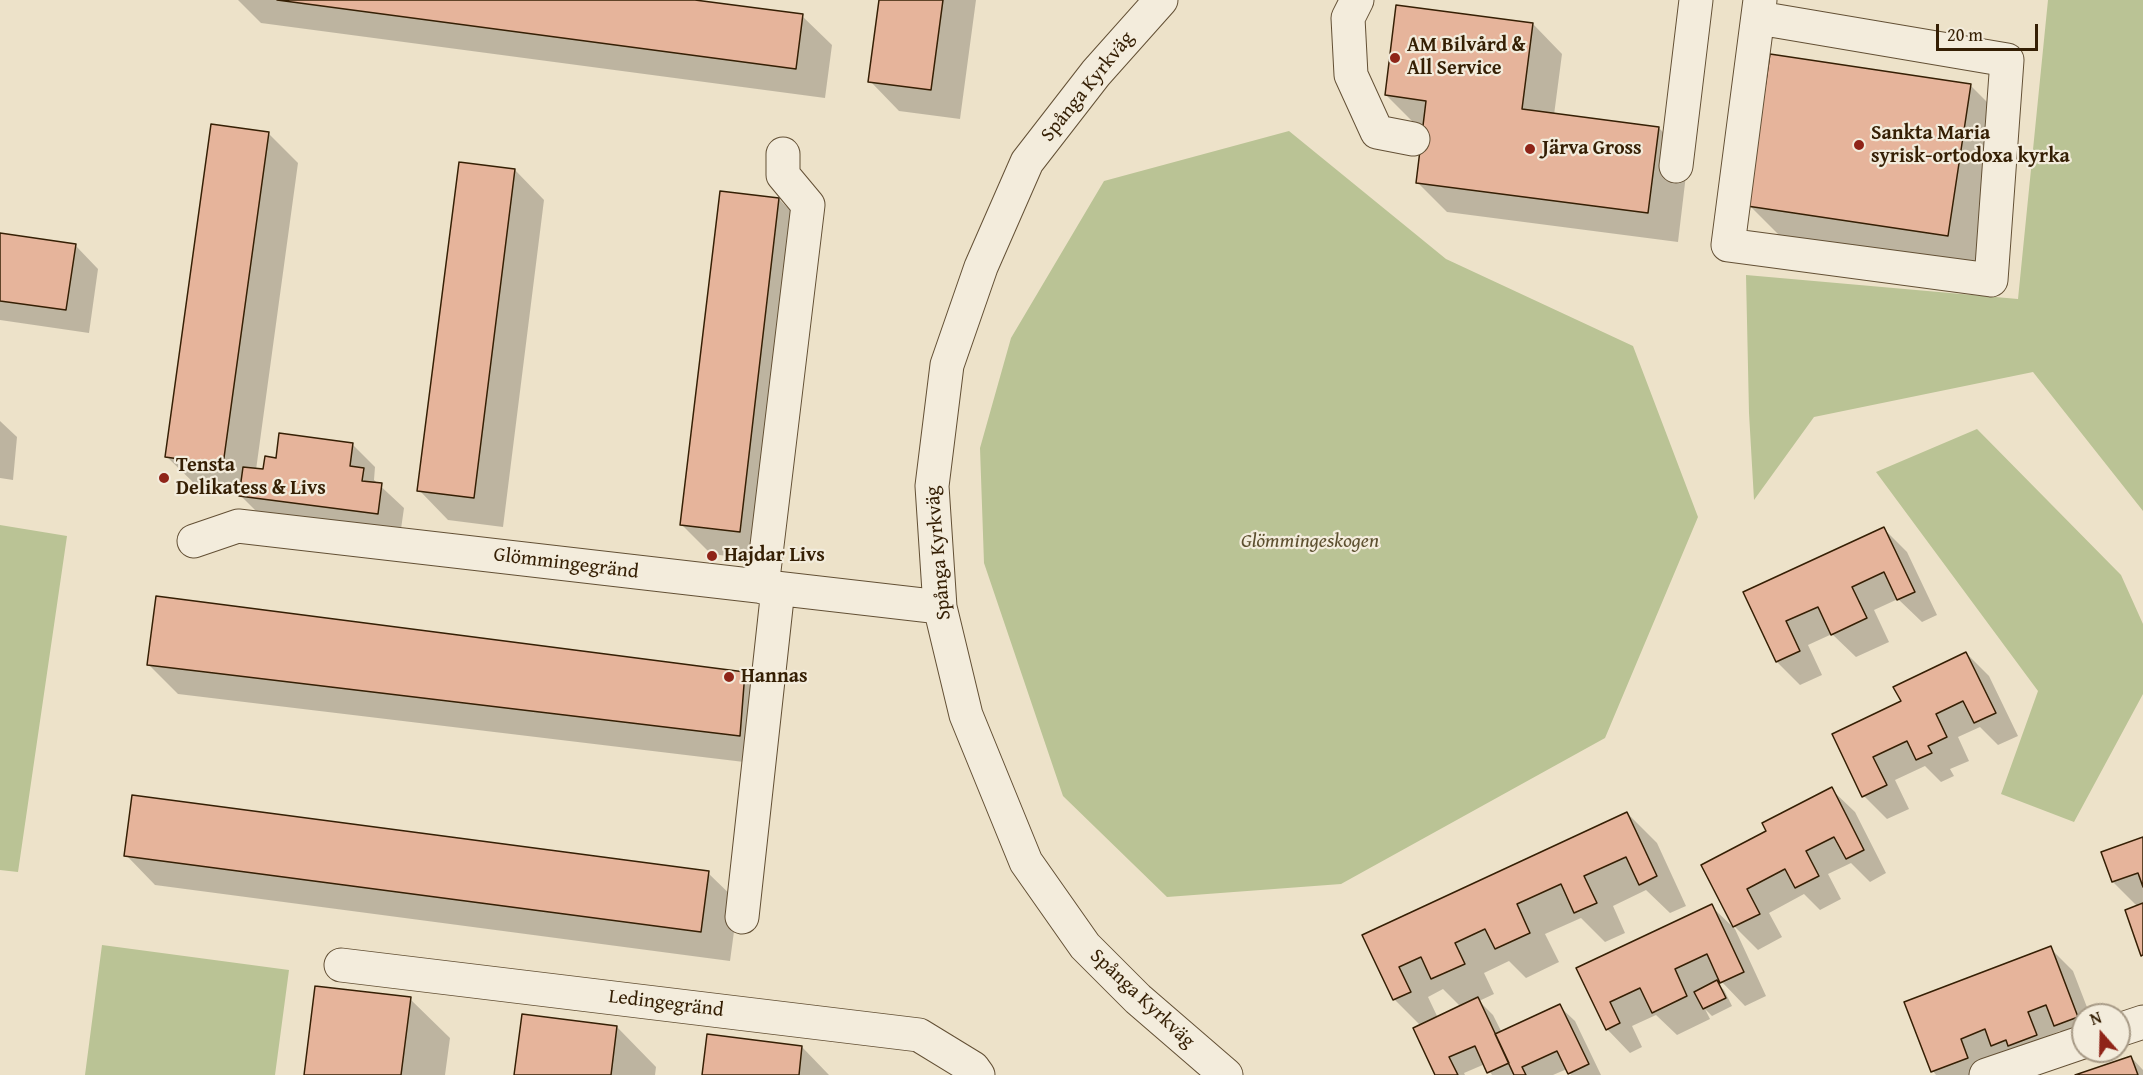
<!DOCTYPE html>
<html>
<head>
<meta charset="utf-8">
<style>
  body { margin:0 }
  #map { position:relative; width:2143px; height:1075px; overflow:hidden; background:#ede2c9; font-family:"Gentium Book Plus",serif }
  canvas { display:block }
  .north { position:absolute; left:2071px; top:1003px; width:60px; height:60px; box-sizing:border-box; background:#f3ecdc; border:2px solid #a79a86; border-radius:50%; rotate:340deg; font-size:16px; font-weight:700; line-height:24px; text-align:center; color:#351f04 }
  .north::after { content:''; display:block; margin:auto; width:21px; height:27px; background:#8f2418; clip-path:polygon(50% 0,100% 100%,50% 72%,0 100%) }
  .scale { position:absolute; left:1936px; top:24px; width:102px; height:27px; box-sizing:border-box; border:3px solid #351f04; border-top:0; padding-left:8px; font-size:18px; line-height:21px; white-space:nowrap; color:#351f04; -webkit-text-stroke:4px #f3ecdc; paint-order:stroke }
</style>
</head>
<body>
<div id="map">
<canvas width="2143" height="1075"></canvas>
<div class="north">N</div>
<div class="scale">20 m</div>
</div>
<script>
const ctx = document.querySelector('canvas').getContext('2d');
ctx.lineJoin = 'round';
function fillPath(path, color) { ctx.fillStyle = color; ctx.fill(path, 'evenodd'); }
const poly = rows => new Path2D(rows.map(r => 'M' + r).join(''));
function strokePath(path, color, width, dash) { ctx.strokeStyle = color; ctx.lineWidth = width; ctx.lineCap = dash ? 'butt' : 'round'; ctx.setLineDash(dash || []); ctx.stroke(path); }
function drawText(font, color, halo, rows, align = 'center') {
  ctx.font = font + ' "Gentium Book Plus",serif'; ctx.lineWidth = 4.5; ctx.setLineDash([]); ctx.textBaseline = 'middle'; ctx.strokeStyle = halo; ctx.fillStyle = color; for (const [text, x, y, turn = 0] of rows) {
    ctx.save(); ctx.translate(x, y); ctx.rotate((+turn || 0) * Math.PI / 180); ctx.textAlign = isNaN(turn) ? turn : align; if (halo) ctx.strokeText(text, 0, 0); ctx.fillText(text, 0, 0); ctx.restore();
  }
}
fillPath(poly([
  [2048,0,2143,0,2143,511,2033,372,1814,417,1754,500,1749,413,1746,275,2018,299],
  [1289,131,1446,259,1633,346,1698,517,1605,738,1341,884,1167,897,1063,796,984,563,980,448,1011,338,1104,181],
  [1977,429,2121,575,2143,624,2143,694,2074,822,2001,794,2038,691,1876,472],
  [0,525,67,536,18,872,0,870],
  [102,945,289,970,275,1075,85,1075]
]), '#bac395');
fillPath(poly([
  [238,0,683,0,802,16,832,45,825,98,261,23],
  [881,0,976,0,960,119,899,111,870,81],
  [1533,24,1562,54,1554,115,1659,128,1688,158,1678,242,1447,212,1417,182,1425,126,1416,125,1386,95],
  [1970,85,2000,115,1977,265,1779,235,1749,205],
  [268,133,298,163,256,470,265,471,277,459,352,444,375,467,374,480,404,508,400,536,264,519,241,496,241,493,197,486,167,457],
  [515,170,544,200,503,527,448,520,419,490],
  [779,199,808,229,769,561,711,554,681,524],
  [0,234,75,245,98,269,89,333,0,320],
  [0,421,17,437,13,480,0,478],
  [1884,529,1907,552,1937,615,1922,622,1898,599,1874,610,1889,642,1856,657,1832,634,1808,645,1822,675,1800,685,1777,662,1745,593],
  [1966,653,1989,676,2018,736,1998,745,1980,727,1958,737,1969,761,1950,769,1954,776,1941,782,1925,766,1895,780,1909,809,1887,819,1864,796,1834,735,1903,702],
  [148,664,744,673,774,703,769,765,178,694],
  [1831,789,1855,812,1886,873,1870,882,1851,863,1828,874,1841,899,1820,910,1804,894,1769,913,1782,937,1758,950,1734,926,1703,865,1768,832],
  [1627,813,1657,843,1686,906,1670,913,1646,890,1613,906,1625,933,1605,942,1581,918,1545,934,1559,962,1526,978,1509,961,1484,973,1494,994,1479,1001,1493,1015,1502,1033,1559,1006,1575,1021,1601,1075,1571,1075,1567,1069,1553,1075,1492,1075,1485,1064,1464,1073,1465,1075,1437,1075,1421,1026,1394,999,1364,935],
  [1443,989,1461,1007,1438,1018,1428,997],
  [2143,838,2143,956,2138,907,2113,882],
  [126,855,708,873,738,902,730,961,155,885],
  [1711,906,1735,929,1766,996,1745,1006,1721,981,1717,983,1724,990,1732,1006,1712,1016,1705,1009,1710,1019,1677,1035,1656,1015,1632,1026,1642,1047,1630,1053,1607,1029,1578,968],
  [2050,948,2073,971,2090,1015,2083,1015,2083,1047,2078,1049,2060,1031,2050,1035,2059,1058,1988,1075,1936,1075,1933,1071,1906,1003],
  [410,999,450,1038,445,1075,305,1075],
  [617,1027,656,1067,655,1075,516,1075],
  [802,1047,829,1075,703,1075],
  [2131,1057,2143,1070,2143,1075,2080,1075]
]), '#0003');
const building = poly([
  [277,0,695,0,803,14,796,69,277,0],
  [879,0,943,0,931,90,868,82,879,0],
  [1396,5,1533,23,1522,109,1659,127,1648,213,1416,183,1426,101,1385,95,1396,5],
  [1770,54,1971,84,1948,236,1747,206,1770,54],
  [211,124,269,132,223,465,165,457,211,124],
  [459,162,515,169,474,498,417,491,459,162],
  [720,191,779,198,740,532,680,525,720,191],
  [0,233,76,244,66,310,0,301,0,233],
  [279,433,353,443,350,466,364,468,362,481,382,483,378,514,239,496,243,467,263,469,265,456,276,458,279,433],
  [1884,527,1915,592,1897,600,1884,572,1852,587,1867,618,1831,635,1818,607,1786,621,1800,651,1776,662,1743,592,1884,527],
  [156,596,745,672,740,736,147,665,156,596],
  [1966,652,1996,713,1974,723,1963,701,1936,714,1947,737,1928,746,1932,753,1916,760,1907,741,1873,757,1887,785,1862,797,1832,734,1901,701,1893,687,1966,652],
  [1832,787,1864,850,1846,859,1834,837,1806,851,1819,876,1795,888,1785,869,1747,889,1760,914,1733,927,1701,865,1766,831,1762,823,1832,787],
  [132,795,709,871,701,932,124,856,132,795],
  [1627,812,1657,876,1639,885,1626,857,1584,876,1597,903,1574,913,1561,884,1517,904,1530,933,1495,949,1485,929,1455,943,1465,964,1431,979,1421,957,1399,967,1411,992,1393,1000,1362,935,1627,812],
  [2143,837,2143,887,2138,873,2112,882,2101,852,2143,837],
  [2143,903,2143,955,2141,956,2125,910,2143,903],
  [1712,904,1744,972,1720,983,1707,954,1675,969,1687,996,1652,1013,1640,988,1610,1002,1620,1023,1606,1030,1576,968,1712,904],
  [2051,946,2078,1017,2054,1026,2046,1005,2028,1012,2037,1035,2008,1046,2006,1040,1991,1046,1985,1029,1961,1039,1968,1058,1931,1072,1904,1002,2051,946],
  [1717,980,1726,998,1703,1009,1694,992,1717,980],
  [315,986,411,997,401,1075,304,1075,315,986],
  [1478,997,1509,1063,1487,1073,1475,1046,1449,1057,1458,1075,1435,1075,1413,1028,1478,997],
  [1560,1004,1589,1064,1568,1074,1557,1051,1522,1067,1526,1075,1514,1075,1495,1034,1560,1004],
  [522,1014,617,1026,611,1075,514,1075,522,1014],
  [707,1034,802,1046,799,1075,702,1075,707,1034],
  [2131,1056,2138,1075,2075,1075,2131,1056]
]);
fillPath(building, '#e6b49b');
strokePath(building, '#351f04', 1.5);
const minor = poly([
  [1161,0,1096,73,1027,162,981,267,947,365,932,486,940,607,966,715,1026,862,1085,946,1138,999,1226,1075],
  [1357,0,1348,18,1351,75,1377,132,1413,139],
  [1759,18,2007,60,1991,280,1728,245,1760,0],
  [1676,166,1696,0],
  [194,541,238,526,940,607],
  [762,587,808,205,783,175,783,154],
  [742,917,778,589],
  [341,965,919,1035,973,1068,978,1075],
  [2119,1030,2143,1022],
  [1986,1075,2083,1042]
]);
strokePath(minor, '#635035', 35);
strokePath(minor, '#f3ecdc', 33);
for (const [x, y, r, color] of [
  [1395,58,6,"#8f2418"],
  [1859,145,6,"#8f2418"],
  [1530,149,6,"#8f2418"],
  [164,478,6,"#8f2418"],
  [712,556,6,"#8f2418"],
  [729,677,6,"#8f2418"]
]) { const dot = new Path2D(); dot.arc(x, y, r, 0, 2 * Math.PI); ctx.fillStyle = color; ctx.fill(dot); strokePath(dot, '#f3ecdc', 2); }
drawText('bold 20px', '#351f04', '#f3ecdc', [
  ["AM Bilvård &",1407,46],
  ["All Service",1407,69],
  ["Sankta Maria",1871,134],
  ["syrisk-ortodoxa kyrka",1871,157],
  ["Järva Gross",1542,149],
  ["Tensta",176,466],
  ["Delikatess & Livs",176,489],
  ["Hajdar Livs",724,556],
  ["Hannas",741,677]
], 'left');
drawText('20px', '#351f04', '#f3ecdc', [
  ["Spånga Kyrkväg",1088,87,-51],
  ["Spånga Kyrkväg",939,553,-95],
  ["Glömmingegränd",566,564,7],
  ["Spånga Kyrkväg",1142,999,43],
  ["Ledingegränd",666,1004,7]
]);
drawText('italic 20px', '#5d5030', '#f3ecdc', [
  ["Glömmingeskogen",1310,542]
]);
</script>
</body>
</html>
